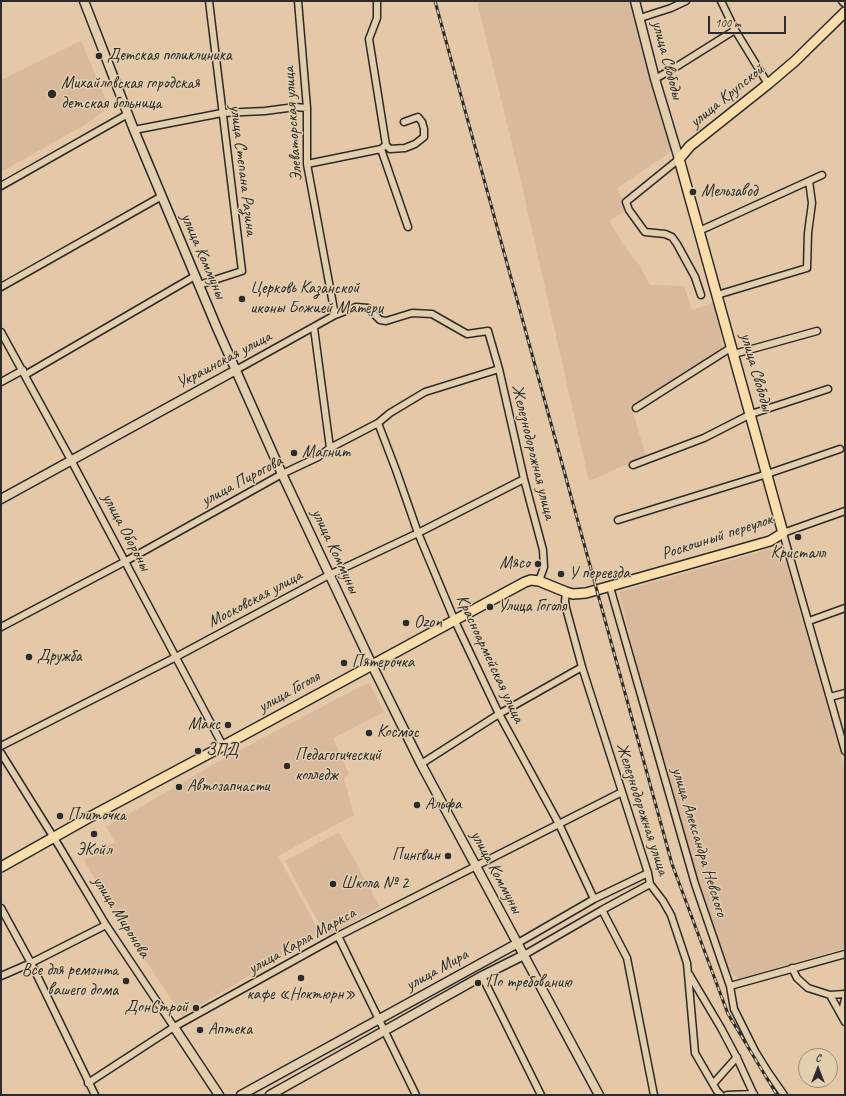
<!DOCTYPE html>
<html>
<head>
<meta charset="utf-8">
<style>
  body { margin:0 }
  #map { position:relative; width:846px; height:1096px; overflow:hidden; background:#e5c8a7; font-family:Caveat,sans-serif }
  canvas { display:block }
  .frame { position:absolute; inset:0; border:2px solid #2b2b2b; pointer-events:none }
  .north { position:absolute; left:798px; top:1048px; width:40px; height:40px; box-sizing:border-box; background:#e3cead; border:1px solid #998d79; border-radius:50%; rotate:0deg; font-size:11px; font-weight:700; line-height:16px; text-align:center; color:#2b2b2b }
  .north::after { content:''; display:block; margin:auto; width:14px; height:18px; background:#2b2b2b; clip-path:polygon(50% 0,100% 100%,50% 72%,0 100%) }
  .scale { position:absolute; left:708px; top:16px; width:78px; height:18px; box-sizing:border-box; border:2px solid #2b2b2b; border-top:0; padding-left:5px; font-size:12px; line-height:14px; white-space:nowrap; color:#2b2b2b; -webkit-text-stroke:3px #e3cead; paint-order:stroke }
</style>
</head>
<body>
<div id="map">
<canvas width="846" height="1096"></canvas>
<div class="frame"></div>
<div class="north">С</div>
<div class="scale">100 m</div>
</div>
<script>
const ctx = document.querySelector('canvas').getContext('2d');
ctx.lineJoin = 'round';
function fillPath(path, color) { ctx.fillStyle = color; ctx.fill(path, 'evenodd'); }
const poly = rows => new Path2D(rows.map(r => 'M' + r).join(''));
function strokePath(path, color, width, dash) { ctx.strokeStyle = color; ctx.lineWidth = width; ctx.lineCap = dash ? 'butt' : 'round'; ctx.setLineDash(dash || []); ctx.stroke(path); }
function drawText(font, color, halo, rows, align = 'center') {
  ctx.font = font + ' Caveat,sans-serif'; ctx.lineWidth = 3; ctx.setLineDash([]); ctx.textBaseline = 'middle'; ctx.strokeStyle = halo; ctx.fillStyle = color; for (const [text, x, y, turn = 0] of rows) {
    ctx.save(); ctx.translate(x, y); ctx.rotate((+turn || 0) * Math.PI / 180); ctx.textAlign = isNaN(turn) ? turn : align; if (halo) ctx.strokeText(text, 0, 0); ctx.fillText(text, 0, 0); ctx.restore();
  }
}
fillPath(poly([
  [477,1,633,1,672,151,617,188,627,209,609,221,625,247,640,266,650,285,684,286,692,310,715,302,723,346,712,358,632,409,646,456,589,481,519,173],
  [81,41,109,107,86,124,1,172,1,80],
  [770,549,786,563,845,769,845,948,738,979,725,967,704,906,666,762,659,753,619,592],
  [369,682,384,712,333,738,349,774,344,778,354,815,278,856,320,933,182,1016,112,909,84,860,115,842,106,827,225,758],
  [339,832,380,907,326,936,285,861]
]), '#d8b99b');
const street = poly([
  [298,1,307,108,307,164,335,315],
  [377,1,377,18,369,39,386,145,390,149,405,148,415,144,424,137,424,129,422,122,418,117,404,122],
  [721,1,735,30,768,84],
  [842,1,845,4],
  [640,18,671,8,686,1],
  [655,79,676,67,735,30],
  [134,130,222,113,265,111,295,107,307,108],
  [386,145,381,149,408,227],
  [679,159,626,202,629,210,645,232,665,234,672,237,677,244,695,277,701,295],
  [307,164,381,149],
  [1,186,128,114],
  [699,231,822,175],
  [199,285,242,271,209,1],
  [1,287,162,196],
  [717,295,807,268,808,233,812,203,809,181],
  [314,328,330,448],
  [1,332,71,460,223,746],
  [734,354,817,331],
  [236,370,335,315,356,307,368,308,380,320,386,321,412,313,432,314,467,334,488,331,499,369,524,479,543,550,544,567,539,581],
  [25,375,195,276],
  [1,382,23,370],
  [636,408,732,347],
  [378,423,396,470,418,533,454,619,499,714,559,824,594,899],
  [633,465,704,438,751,414,828,389],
  [845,511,783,533,845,751],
  [618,520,767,474,840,449],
  [610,587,695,884,730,986,734,1009,755,1051,768,1072,784,1095],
  [566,592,565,601,566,608,582,667,648,873,650,884,663,901,671,915,687,963,695,1053,717,1091,721,1095],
  [809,621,845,608],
  [1,627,126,561,282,474,318,457,330,448,378,423,390,413,425,392,499,369],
  [830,697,845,693],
  [1,746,176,657,329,575,418,533,524,479],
  [1,753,59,846,106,925,174,1027],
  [421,764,499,714,582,667],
  [1,908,31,963,95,1095],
  [602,910,627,958,654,1095],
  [338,936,416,1095],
  [518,943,594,899,648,873],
  [524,955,602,910,650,884],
  [792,968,797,978,808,988,830,995,845,1022],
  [689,974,721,1028,738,1060,754,1095],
  [1,976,31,963,106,925],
  [482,976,541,1095],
  [730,986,845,954],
  [830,995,845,994],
  [843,1015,843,1007,845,999],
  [88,1083,174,1027,338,936,622,792],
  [713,1084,737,1057],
  [727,1095,754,1094]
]);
const secondary = poly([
  [84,1,134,130,217,328,282,474,372,665,421,764,599,1095],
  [635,1,655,79,679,159],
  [1,499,236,370],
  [174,1027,219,1095],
  [241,1095,518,943],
  [270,1095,482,976,524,955]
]);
const primary = poly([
  [1,867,88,818,223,746,525,582,531,580,539,581,566,592,573,594,586,593,770,541,783,533,679,159,690,146,768,84,795,61,845,12]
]);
strokePath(street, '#2b2b2b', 9);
strokePath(secondary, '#2b2b2b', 11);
strokePath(primary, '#2b2b2b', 12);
strokePath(street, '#e3cead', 6);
strokePath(secondary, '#e3cead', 8);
strokePath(primary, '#f9deab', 9);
const rail = poly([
  [435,1,672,864,728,1014,777,1095]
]);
strokePath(rail, '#2b2b2b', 3);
strokePath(rail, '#e3cead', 1.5, [4.5]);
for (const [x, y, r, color] of [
  [99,56,4,"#2b2b2b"],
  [52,94,5,"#2b2b2b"],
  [693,192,4,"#2b2b2b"],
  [242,299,4,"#2b2b2b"],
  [294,453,4,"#2b2b2b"],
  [798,537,4,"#2b2b2b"],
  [538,564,4,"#2b2b2b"],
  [561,574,4,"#2b2b2b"],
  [490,607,4,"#2b2b2b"],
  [406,623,4,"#2b2b2b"],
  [29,657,4,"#2b2b2b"],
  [344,663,4,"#2b2b2b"],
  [228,725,4,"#2b2b2b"],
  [369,733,4,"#2b2b2b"],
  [198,751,4,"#2b2b2b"],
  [287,766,4,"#2b2b2b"],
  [179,787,4,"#2b2b2b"],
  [417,805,4,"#2b2b2b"],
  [60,816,4,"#2b2b2b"],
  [94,834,4,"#2b2b2b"],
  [448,856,4,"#2b2b2b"],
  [333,884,4,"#2b2b2b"],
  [301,978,4,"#2b2b2b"],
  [126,981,4,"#2b2b2b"],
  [478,983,4,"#2b2b2b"],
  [196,1008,4,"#2b2b2b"],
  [200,1030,4,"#2b2b2b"]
]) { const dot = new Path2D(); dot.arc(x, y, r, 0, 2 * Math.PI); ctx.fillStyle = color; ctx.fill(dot); strokePath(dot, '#e3cead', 1.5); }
drawText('17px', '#2b2b2b', '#e3cead', [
  ["Детская поликлиника",107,56],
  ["Михайловская городская",61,84],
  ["детская больница",61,104],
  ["Мельзавод",701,192],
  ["Церковь Казанской",250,289],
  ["иконы Божией Матери",250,309],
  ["Магнит",302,453],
  ["Кристалл",798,554,"center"],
  ["Мясо",530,564,"right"],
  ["У переезда",569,574],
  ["Улица Гоголя",498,607],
  ["Ozon",414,623],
  ["Дружба",37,657],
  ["Пятерочка",352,663],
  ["Макс",220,725,"right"],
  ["Космос",377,733],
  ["ЗПД",206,751],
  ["Педагогический",295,756],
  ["колледж",295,776],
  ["Автозапчасти",187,787],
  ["Альфа",425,805],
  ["Плиточка",68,816],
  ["ЭКойл",94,851,"center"],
  ["Пингвин",440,856,"right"],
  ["Школа № 2",341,884],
  ["Все для ремонта",118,971,"right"],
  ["вашего дома",118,991,"right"],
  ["По требованию",486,983],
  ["кафе «Ноктюрн»",301,995,"center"],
  ["ДонСтрой",188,1008,"right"],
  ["Аптека",208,1030]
], 'left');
drawText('17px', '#2b2b2b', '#e3cead', [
  ["улица Свободы",667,60,75],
  ["улица Крупской",727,96,-39],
  ["Элеваторская улица",293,124,-94],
  ["улица Степана Разина",243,170,83],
  ["улица Коммуны",203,256,67],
  ["Украинская улица",224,360,-28],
  ["улица Свободы",756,372,74],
  ["Железнодорожная улица",533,452,76],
  ["улица Пирогова",242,481,-28],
  ["улица Обороны",126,532,62],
  ["Роскошный переулок",717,537,-18],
  ["улица Коммуны",335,551,65],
  ["Московская улица",255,599,-28],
  ["Красноармейская улица",490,659,65],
  ["улица Гоголя",289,692,-29],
  ["Железнодорожная улица",642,809,72],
  ["улица Александра Невского",699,842,73],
  ["улица Коммуны",496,872,62],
  ["улица Миронова",121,917,58],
  ["улица Карла Маркса",302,941,-29],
  ["улица Мира",437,970,-29]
]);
</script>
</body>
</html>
